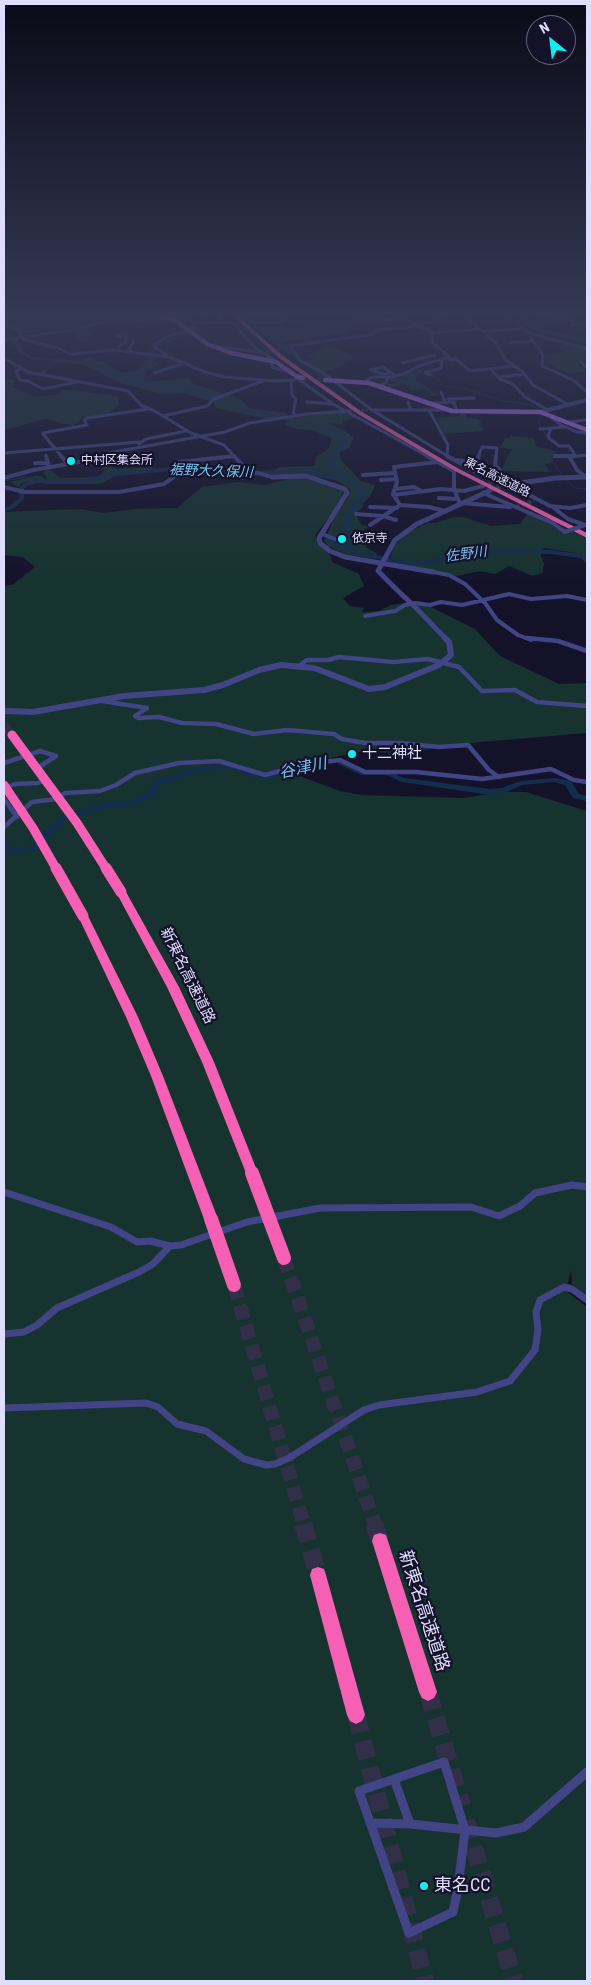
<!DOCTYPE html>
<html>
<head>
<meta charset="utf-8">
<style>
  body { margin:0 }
  #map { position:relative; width:591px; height:1985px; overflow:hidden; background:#141229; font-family:"Roboto Condensed",sans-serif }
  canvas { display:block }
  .frame { position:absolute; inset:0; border:5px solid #deddfd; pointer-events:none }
  .north { position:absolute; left:526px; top:15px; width:50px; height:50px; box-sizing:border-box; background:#141229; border:1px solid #65637e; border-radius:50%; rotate:331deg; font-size:14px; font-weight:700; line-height:20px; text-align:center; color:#deddfd }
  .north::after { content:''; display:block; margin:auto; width:18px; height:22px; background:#15ecf0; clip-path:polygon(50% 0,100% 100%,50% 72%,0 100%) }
</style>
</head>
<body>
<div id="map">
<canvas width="591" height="1985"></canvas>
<div class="frame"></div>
<div class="north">N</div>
</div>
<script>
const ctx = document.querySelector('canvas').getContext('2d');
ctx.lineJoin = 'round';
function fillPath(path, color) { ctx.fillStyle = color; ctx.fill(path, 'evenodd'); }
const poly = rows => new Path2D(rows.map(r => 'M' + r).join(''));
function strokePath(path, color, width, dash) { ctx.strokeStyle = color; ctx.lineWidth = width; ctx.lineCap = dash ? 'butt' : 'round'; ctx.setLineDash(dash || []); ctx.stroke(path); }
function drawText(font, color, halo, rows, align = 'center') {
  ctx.font = font + ' "Roboto Condensed","Noto Sans JP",sans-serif'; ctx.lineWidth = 4.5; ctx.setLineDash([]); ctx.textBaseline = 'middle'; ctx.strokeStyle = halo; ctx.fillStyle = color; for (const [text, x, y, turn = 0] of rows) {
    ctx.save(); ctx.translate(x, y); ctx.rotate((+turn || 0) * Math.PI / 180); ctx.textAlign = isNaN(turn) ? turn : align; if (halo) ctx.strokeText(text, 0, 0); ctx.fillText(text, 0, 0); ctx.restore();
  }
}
fillPath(poly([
  [5,312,105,312,138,317,137,321,108,321,107,319,79,322,82,325,73,325,84,326,93,336,88,337,88,342,82,343,74,331,55,329,42,331,41,333,23,334,18,328,4,324,4,318,12,318,18,314],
  [248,314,285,317,285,326,291,329,306,327,310,324,338,324,351,327,347,333,280,342,289,347,300,361,314,360,307,356,325,347,335,347,350,354,354,359,332,370,320,371,328,377,324,379,256,330,244,316],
  [560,344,587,350,587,360,580,361,579,365,587,372,568,373,559,370,544,361,544,356,564,352,559,346],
  [145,355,160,357,153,360,159,363,158,366,148,370,143,380,147,382,188,378,194,384,242,400,249,408,286,413,288,416,271,420,217,408,213,402,184,393,161,394,121,383,82,364,65,362,52,365,45,373,23,375,42,371,51,364,62,361,84,360,90,356,94,360,103,362,121,373,135,371,145,365],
  [421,369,423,370,416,377,416,380,438,395,420,397,431,395,431,393,424,389,410,390,406,387,411,386,402,383,391,388,388,386,388,384,397,383,389,380,389,377,409,380,409,378,400,376],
  [4,376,15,381,12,387,36,397,58,394,62,390,75,390,118,397,119,405,107,414,82,418,73,426,46,419,4,430],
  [335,412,346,412,357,418,342,421,344,425,327,423,345,431,354,438,349,448,339,453,341,460,361,481,375,485,370,497,363,503,363,507,355,513,361,524,369,527,364,529,362,540,368,549,377,553,376,559,344,554,328,546,324,541,336,514,348,498,350,489,348,487,335,480,299,474,267,474,279,467,315,466,316,457,329,448,332,438,312,430,296,429,284,424,299,417,315,415,334,413,339,417],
  [460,413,466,414,467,418,478,419,483,423,478,424,485,429,481,431,444,434,436,418,459,416],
  [510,436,533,438,537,447,556,451,553,455,551,463,545,464,550,472,504,471,502,470,507,457,513,449,500,448,505,438,510,438],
  [107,465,117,469,152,467,153,469,119,473,103,483,97,484,45,484,42,482,44,480,41,480,22,483,18,487,10,482,35,476,42,476,45,480,47,478,43,472,48,469,61,478,96,477,101,475,105,470,100,467],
  [296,477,319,482,343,490,341,502,315,535,317,541,330,555,332,562,359,574,364,586,343,598,350,606,364,608,362,612,379,611,391,605,419,601,475,629,500,656,559,684,587,683,587,733,481,742,402,753,357,752,305,764,294,774,340,791,362,795,464,798,501,792,526,792,587,811,587,1297,572,1284,571,1270,566,1291,587,1307,587,1981,4,1981,4,586,12,585,35,567,23,557,4,555,4,512,81,509,102,513,135,509,177,508,202,487,238,482,265,485],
  [529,512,587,538,587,564,576,553,544,548,540,553,544,564,542,573,533,576,509,566,495,574,480,571,457,576,388,562,395,545,407,533,428,523,436,523,454,517,463,517,491,526,520,524]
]), '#16332f');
fillPath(poly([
  [512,312,523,312,521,317,546,330,587,338,587,343,542,333,518,322,520,320,514,318,516,316]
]), '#132d4d');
strokePath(poly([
  [371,312,392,319],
  [4,364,14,364],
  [19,365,43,365,62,360],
  [430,374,441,381,442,386,464,388,498,400,531,405,538,410,541,416,538,422,549,440],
  [558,447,552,462,563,476],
  [566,479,575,488,587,489],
  [4,481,26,477,42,480]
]), '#132d4d', 1);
fillPath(poly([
  [203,312,207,312,201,318,206,322,204,328,159,347,149,358,152,364,151,368,129,380,181,385,211,393,227,402,254,411,279,414,326,428,346,437,346,446,333,457,331,462,336,469,359,483,367,493,363,501,356,509,350,522,351,533,355,539,350,549,400,560,426,561,465,552,512,549,551,550,587,555,587,559,551,554,512,553,465,556,426,565,400,564,344,551,329,542,332,536,345,532,344,522,350,508,358,499,361,493,355,485,343,478,328,479,317,474,292,472,241,477,211,472,181,470,116,476,81,484,37,483,27,486,24,489,24,499,14,508,4,512,4,508,10,506,19,498,18,489,23,484,37,479,81,480,116,472,181,466,211,468,241,473,292,468,318,470,329,475,338,475,332,471,325,462,329,455,340,445,341,439,322,430,278,418,251,413,223,404,207,395,181,389,130,384,108,376,92,364,30,359,19,353,11,339,4,334,4,331,15,337,23,351,33,357,93,362,112,374,125,379,147,366,148,364,145,358,155,345,200,326,202,322,196,318,203,312],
  [346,535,349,539,345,547,335,541,337,538,346,535],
  [519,312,572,320,587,332,587,335,569,322,526,317,540,327,536,328,522,319,519,312],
  [338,760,344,760,363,771,387,771,404,778,490,789,502,788,520,781,554,778,571,781,579,794,587,796,587,801,573,798,565,785,554,782,522,785,507,792,490,795,402,782,386,775,361,775,338,764,338,760],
  [319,762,323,764,322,766,267,779,246,776,232,769,213,769,191,775,160,785,154,797,132,806,108,808,66,820,36,851,14,854,4,851,4,845,14,848,30,847,60,816,107,802,128,802,148,793,154,781,185,771,213,765,233,765,251,772,267,775,319,762]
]), '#132d4d');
strokePath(poly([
  [265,352,287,347],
  [349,411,368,410]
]), '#323049', 3, [3, 1]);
strokePath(poly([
  [483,486,493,482],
  [516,507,534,501]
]), '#323049', 4, [4, 2]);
strokePath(poly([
  [489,491,506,485]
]), '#323049', 5, [5, 2.5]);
strokePath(poly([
  [303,378,325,380]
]), '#323049', 4.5, [4.5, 2.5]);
strokePath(poly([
  [4,725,12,735]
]), '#323049', 9, [9, 4.5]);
strokePath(poly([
  [284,1258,375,1525],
  [234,1285,304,1525]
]), '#323049', 14, [14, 7]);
strokePath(poly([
  [303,1524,318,1575],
  [374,1524,380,1541],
  [428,1692,462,1806],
  [356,1715,425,1981],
  [466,1821,514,1981]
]), '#323049', 18, [18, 9]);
strokePath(poly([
  [240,312,268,315,344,313],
  [344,312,355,317,406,321],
  [460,312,495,342,506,360,523,372,533,385,567,404],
  [501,312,529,333,587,349],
  [529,312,567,319,583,325],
  [4,315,13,317],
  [159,315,176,315,195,323,195,326,189,330,166,337,153,346,167,355],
  [206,315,210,322],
  [219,315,221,322],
  [249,322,275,323,287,320],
  [195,323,231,322,235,324],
  [239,323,235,324,244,336,257,349,273,359,272,361],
  [571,326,587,324],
  [482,331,522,329],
  [431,333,480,329],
  [532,334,530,336,543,355,542,366,573,380,587,392],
  [116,336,126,335,126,342,118,347,118,351],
  [22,337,24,340,58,348,70,354,114,350,169,357,205,372,224,377,276,381,294,380,299,377],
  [4,340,71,330,112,320,131,321,162,317],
  [510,343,533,341],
  [214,346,261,352],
  [289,346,370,335,377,330,417,326,454,312],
  [290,346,301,361,322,372,372,410,449,457],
  [131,353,129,349,134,342],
  [447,357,450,360,456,359,470,371,514,366],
  [4,358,28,372,128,391,142,406,153,410,191,433,224,445,235,457],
  [271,361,272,367,291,373],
  [581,362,587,368],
  [402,363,435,355],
  [21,369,16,371,20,380,28,381,43,389,77,382],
  [490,369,500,379,513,384,525,397,546,409],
  [154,373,185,363],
  [390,373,383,374,370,370,383,367,396,376],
  [431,375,425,373,441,368,442,359],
  [498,377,525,374],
  [298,379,333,404,429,457],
  [291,380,292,395,296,399,293,413,298,416],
  [364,382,372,377,392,377,406,373,419,366,449,357,432,342,432,332,397,317,393,312],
  [377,386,386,383,388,377],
  [441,392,445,402],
  [448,399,474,398],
  [307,402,332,404],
  [408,402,411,410],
  [432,403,454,402,457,412],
  [372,410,445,410],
  [429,410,448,445,447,456],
  [163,416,207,406,214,399,263,381],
  [554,416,551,417,561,425,577,432,587,433],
  [568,422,586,420],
  [551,428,548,436,550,439,559,446,569,446,575,455],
  [540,429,565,427],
  [43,433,87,425,84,420,88,418,148,409],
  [43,434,62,457],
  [139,444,146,439,186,431],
  [4,453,140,442],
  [555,456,569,456],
  [98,457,108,453,225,432,250,423,307,414,349,411],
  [224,457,234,456],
  [478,457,482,447,497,448,496,457],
  [570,457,587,455]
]), '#414485', 3);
strokePath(poly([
  [46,456,49,467],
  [61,456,68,464],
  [234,456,247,470,272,477],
  [427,456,454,471,454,489,460,504],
  [447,456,476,472,501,482,515,483,518,489,550,506,570,508,587,505],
  [555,456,569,456],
  [573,456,569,456,577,470,587,478],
  [457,460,475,463,479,456],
  [35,463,47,463],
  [363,475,395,473],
  [4,478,33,470,91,460,101,456],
  [381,480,397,479],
  [496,481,501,471,495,465,496,456],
  [4,487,24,492,119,492,164,484,178,474,176,464,179,462,234,456],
  [395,489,414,487,421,491],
  [483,493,553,523,565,532],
  [393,495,441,489,464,491,483,486],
  [439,498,457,499],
  [462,503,510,507],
  [400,505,429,507,445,511],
  [370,507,397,508],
  [554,508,568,519,585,525],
  [356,514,383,516,396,520],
  [370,525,400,505,393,494,397,482,394,467,437,462],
  [322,534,335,539],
  [433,572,449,575,465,584,485,603,497,620,518,635,531,640],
  [365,616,395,611,405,605,415,603,430,605,441,602,462,605,509,594,531,599,567,596,587,600]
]), '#414485', 4);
strokePath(poly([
  [527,638,558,641,587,651],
  [300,665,307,660,328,660,339,657,393,662,428,659,459,667,482,691,515,690,537,702,587,706],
  [102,701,147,708,135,716,138,718,159,717,182,723,216,724,254,734,287,730,334,734,342,739,365,743,400,743,439,747,468,745,489,770,499,777],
  [4,763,40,751,56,756,36,769],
  [4,788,15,784,38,783,44,780,44,777],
  [4,799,17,817],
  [4,827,32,802,56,799,65,793,100,791,116,785,135,773,179,763,219,761,265,775,305,764,340,760,365,772,416,772,482,779,551,769,574,780,587,782]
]), '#414485', 4.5);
strokePath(poly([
  [4,1192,111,1227,137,1242,150,1241,170,1246,181,1245,247,1222,320,1208,471,1207,499,1216,520,1206,535,1193,572,1185,587,1187],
  [4,1334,24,1332,37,1325,57,1308,139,1272,153,1264,170,1246],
  [4,1408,146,1403,158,1407,177,1424,206,1431,244,1459,266,1465,275,1464,289,1458,364,1410,379,1405,477,1392,510,1381,535,1350,538,1330,536,1312,540,1300,564,1287,572,1289,587,1300]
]), '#414485', 7);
strokePath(poly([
  [444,1762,465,1830,458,1888,453,1912,409,1933,359,1791,444,1762],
  [394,1779,410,1824],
  [370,1823,410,1824,496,1833,524,1827,587,1772]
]), '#414485', 9);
strokePath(poly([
  [4,325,19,330,22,337],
  [540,412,587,400]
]), '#414485', 4);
strokePath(poly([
  [272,477,306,476,345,489,347,493,319,538,320,543,330,551,345,557,433,572],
  [506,485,556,478,587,477],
  [393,586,378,571,395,540,417,524,489,491],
  [416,608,447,640]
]), '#414485', 5);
strokePath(poly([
  [4,711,33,712,124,696,204,690,223,685,259,670,281,665,314,668,369,689,385,687,439,665,451,655,449,642,445,638]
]), '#414485', 6);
strokePath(poly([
  [138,312,175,320,207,344,231,353,276,362,296,376,303,378],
  [325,380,369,383,452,411,540,412,587,430]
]), '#b66bf6', 4.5);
fillPath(poly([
  [229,312,234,312,283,356,362,412,459,469,587,533,587,538,455,471,358,414,279,358,229,312],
  [121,889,126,892,179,987,214,1062,258,1173,257,1177,252,1178,247,1177,246,1173,202,1062,167,987,116,892,121,889],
  [83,912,88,916,138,1017,163,1076,218,1219,216,1223,211,1225,206,1223,204,1219,151,1076,126,1017,78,916,83,912],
  [380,1533,386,1535,388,1541,437,1692,434,1698,428,1701,422,1698,419,1692,372,1541,374,1535,380,1533],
  [318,1567,324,1569,326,1575,365,1715,362,1721,356,1724,350,1721,347,1715,310,1575,312,1569,318,1567]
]), '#f560b4');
strokePath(poly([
  [565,532,585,525]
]), '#414485', 4);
strokePath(poly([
  [393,586,416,608]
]), '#414485', 5);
strokePath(poly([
  [12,735,77,823,107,870],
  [4,785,33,828,57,870]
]), '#f560b4', 9);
strokePath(poly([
  [56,868,83,916],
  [106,868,121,892]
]), '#f560b4', 11);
strokePath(poly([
  [252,1173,284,1258],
  [211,1219,234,1285]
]), '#f560b4', 14);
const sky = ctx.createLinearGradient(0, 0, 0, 590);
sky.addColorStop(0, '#0b0a17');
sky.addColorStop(0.53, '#343954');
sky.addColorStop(1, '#34395400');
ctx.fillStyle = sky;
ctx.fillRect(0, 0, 591, 590);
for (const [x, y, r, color] of [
  [71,461,5,"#15ecf0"],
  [342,539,5,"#15ecf0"],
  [352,754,5,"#15ecf0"],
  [424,1886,5,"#15ecf0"]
]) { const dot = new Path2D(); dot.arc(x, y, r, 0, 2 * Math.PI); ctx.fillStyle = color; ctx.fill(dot); strokePath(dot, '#141229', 2); }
drawText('12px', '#deddfd', '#141229', [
  ["中村区集会所",81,461],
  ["依京寺",352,539]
], 'left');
drawText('12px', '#deddfd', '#141229', [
  ["東名高速道路",497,478,27]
]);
drawText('italic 14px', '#71c4f6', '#141229', [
  ["裾野大久保川",211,472,2],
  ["佐野川",466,555,-7]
]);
drawText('15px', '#deddfd', '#141229', [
  ["十二神社",362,754]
], 'left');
drawText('15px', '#deddfd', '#141229', [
  ["新東名高速道路",187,976,64]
]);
drawText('italic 16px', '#71c4f6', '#141229', [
  ["谷津川",303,769,-12]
]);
drawText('18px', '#deddfd', '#141229', [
  ["新東名高速道路",423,1611,72]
]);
drawText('18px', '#deddfd', '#141229', [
  ["東名CC",434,1886]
], 'left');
</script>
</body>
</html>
